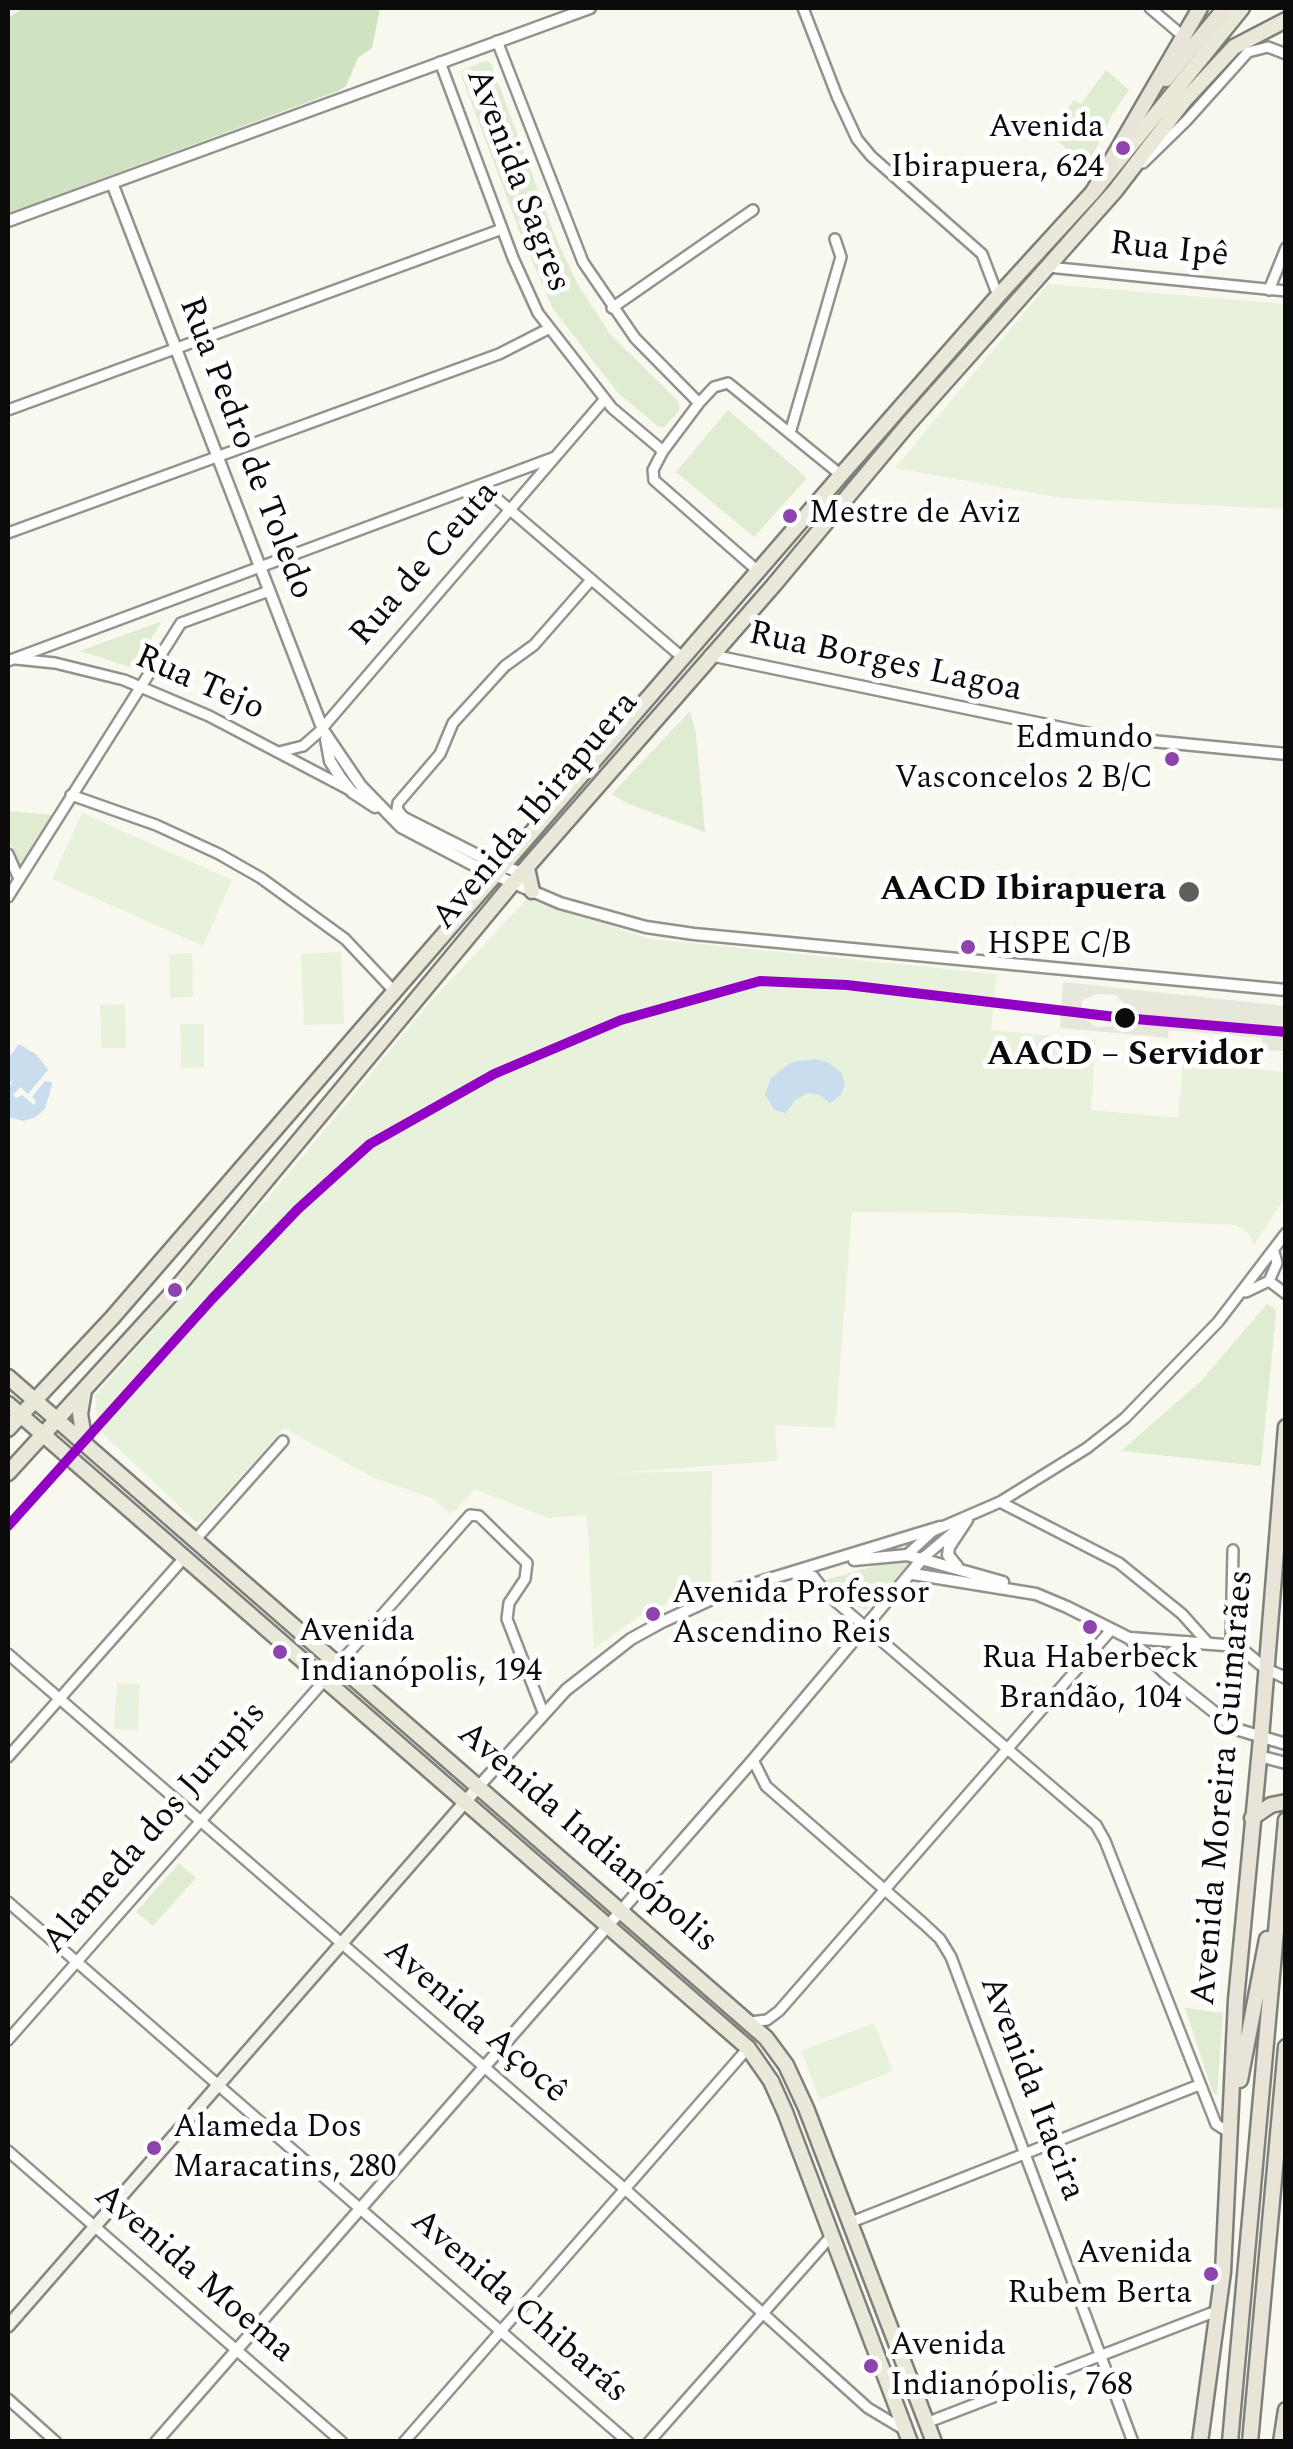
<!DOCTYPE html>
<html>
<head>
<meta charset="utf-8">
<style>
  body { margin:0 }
  #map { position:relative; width:1293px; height:2449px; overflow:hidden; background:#f9f8ef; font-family:Spectral,serif }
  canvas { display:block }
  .frame { position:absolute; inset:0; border:10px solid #0b0b0b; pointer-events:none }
</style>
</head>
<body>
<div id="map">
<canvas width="1293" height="2449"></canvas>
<div class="frame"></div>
</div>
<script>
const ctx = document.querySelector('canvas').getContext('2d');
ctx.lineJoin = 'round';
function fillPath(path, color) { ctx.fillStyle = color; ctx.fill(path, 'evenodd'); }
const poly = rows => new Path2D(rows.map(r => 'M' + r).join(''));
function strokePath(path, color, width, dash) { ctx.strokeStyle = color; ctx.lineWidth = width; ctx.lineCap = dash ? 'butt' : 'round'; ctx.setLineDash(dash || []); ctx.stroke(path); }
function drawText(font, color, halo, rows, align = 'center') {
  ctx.font = font + ' Spectral,serif'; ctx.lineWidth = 10; ctx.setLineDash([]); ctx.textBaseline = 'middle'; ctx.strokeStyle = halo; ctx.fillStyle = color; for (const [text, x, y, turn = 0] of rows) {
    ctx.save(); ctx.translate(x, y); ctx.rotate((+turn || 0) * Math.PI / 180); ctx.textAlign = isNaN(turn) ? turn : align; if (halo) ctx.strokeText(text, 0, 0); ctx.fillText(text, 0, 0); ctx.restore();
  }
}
fillPath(poly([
  [485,61,491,63,555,236,577,283,610,334,679,402,679,411,664,427,659,427,618,393,553,309,520,233,461,75,463,70],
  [1106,70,1129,90,1113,113,1087,167,1048,133,1074,100,1081,104],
  [728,410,807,478,754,537,676,472],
  [162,621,133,668,80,651],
  [690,711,696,734,705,832,626,803,612,794],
  [8,811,53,815,19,868,8,836],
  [1267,1304,1275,1309,1276,1314,1261,1466,1121,1451,1201,1381],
  [903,1558,910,1561,907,1566,866,1610,858,1607,825,1580],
  [179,1863,196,1878,153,1926,136,1912],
  [1185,2008,1223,2013,1217,2095,1213,2093]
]), '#dfecd1');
fillPath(poly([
  [23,8,380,8,372,48,358,58,346,86,338,91,8,213,8,18]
]), '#cfe3c0');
fillPath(poly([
  [1048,284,1285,304,1285,509,1062,498,895,468],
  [82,813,232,880,203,946,52,879],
  [527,899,650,939,997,974,991,1030,1096,1040,1091,1110,1178,1118,1183,1062,1285,1072,1285,1197,1254,1245,1248,1233,1236,1225,957,1213,852,1212,835,1428,775,1425,777,1461,612,1473,712,1471,711,1582,638,1617,594,1649,587,1515,548,1518,475,1489,451,1515,434,1499,372,1477,284,1428,198,1524,99,1430,95,1396,280,1184,430,1002],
  [341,952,344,1024,304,1025,301,954],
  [192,953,193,997,170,998,169,954],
  [125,1004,126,1048,101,1048,100,1005],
  [180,1024,204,1024,204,1067,181,1068],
  [117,1683,140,1684,138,1731,114,1729],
  [874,2023,893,2071,820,2100,801,2051]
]), '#e8f1db');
fillPath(poly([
  [1063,982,1285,1006,1285,1051,1262,1050,1262,1038,1169,1030,1168,1038,1060,1028],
  [1097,994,1116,995,1127,1006,1127,1018,1120,1026,1096,1027,1082,1016,1082,1000]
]), '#e8e7dc');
fillPath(poly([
  [19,1044,37,1055,48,1070,28,1094,20,1087,13,1095,16,1098,22,1095,34,1105,36,1102,32,1097,45,1081,52,1082,52,1085,45,1109,34,1118,23,1121,8,1117,8,1088,12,1083,8,1077,8,1058],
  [815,1059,829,1063,841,1072,845,1084,840,1096,830,1103,820,1095,807,1093,795,1100,786,1113,774,1110,765,1094,771,1078,792,1062]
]), '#c9ddef');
const minor = poly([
  [803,8,837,96,857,139,871,156,982,254,998,296],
  [1150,8,1184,37],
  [497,41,583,262,635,338,699,403],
  [440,62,513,258,538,313,612,408,663,451],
  [1143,163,1186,121,1248,52,1268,47,1286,54],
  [1048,267,1286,291],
  [1269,290,1286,248],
  [612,308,753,210],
  [8,410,502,229],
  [790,433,841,257,835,239],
  [481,485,683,658],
  [8,533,499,354,548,329],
  [759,572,654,480,653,470,663,451,699,403,714,387,728,383,841,475],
  [181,623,269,591],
  [16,659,55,663,124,680,209,716,348,789],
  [8,661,555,457],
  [279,752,303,746,319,732,605,399],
  [71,795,156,825,219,854,261,878,345,939,394,991],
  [404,818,397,809,398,803,440,754,453,723,505,666,534,645,591,580],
  [8,854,19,879],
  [8,897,181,623],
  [1269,1281,1277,1263,1274,1252],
  [1246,1292,1269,1281,1286,1294],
  [1000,1502,1119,1563,1182,1614,1208,1643],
  [196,1539,283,1441],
  [907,1555,933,1531,1000,1502,1087,1448,1125,1418,1218,1322,1286,1233],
  [924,1557,964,1523],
  [793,1573,813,1576,827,1594,1096,1825,1105,1841,1216,2124,1230,2133],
  [1231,1645,1233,1550],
  [8,1654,625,2189,868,2408,903,2429],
  [8,1757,184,1558],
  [753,1760,766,1786,924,1924,940,1939,951,1957,1133,2442],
  [8,1902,628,2442],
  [750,2022,767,2020,779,2011,1111,1630],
  [8,2040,470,1515,479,1516,527,1563,525,1579,509,1603,507,1619,543,1712],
  [8,2151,342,2442],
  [849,2223,1199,2085],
  [8,2399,56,2442],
  [926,2423,1219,2310],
  [404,2442,748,2048],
  [649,2442,833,2234]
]);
const tertiary = poly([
  [112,183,323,730,361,786,401,827,483,870,560,903,646,927,694,934,1286,990],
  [8,221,590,8],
  [710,655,1100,736,1286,754],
  [326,739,330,761,340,777,352,792,375,807],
  [390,815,404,818,491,862,522,873],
  [854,1560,907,1555,1003,1582],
  [957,1566,948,1555,949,1547,967,1520],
  [913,1574,1036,1594,1067,1607,1129,1638,1165,1673,1228,1723,1239,1730,1286,1744],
  [1130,1638,1238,1646,1266,1669,1286,1678],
  [1165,1673,1172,1653,1183,1643],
  [1259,1756,1286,1763],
  [479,1786,566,1690,631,1639,660,1623,727,1592,940,1527],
  [156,2442,753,1760,924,1557]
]);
const secondary = poly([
  [8,2326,479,1786]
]);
const primary = poly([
  [527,868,532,891],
  [8,1377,766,2038,786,2065,806,2108,934,2442],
  [84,1390,80,1414,85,1443],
  [8,1404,748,2048,771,2081,785,2112,910,2442],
  [8,1429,112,1318,841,475,998,296,1093,192,1242,8],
  [8,1473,175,1290,513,883,773,586,909,423,1115,191,1184,101,1234,47,1286,20]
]);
const trunk = poly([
  [1166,79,1225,8],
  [1093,192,1200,8],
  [1252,1818,1271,1805,1286,1802],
  [1240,2080,1267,1939],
  [1200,2442,1223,2272,1236,2000,1261,1738,1286,1427],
  [1230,2442,1286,1820],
  [1250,2442,1286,2047],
  [1281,2442,1286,2410]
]);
strokePath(minor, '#92928e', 14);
strokePath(tertiary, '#92928e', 15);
strokePath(secondary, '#898884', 16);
strokePath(primary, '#7f7f7b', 19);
strokePath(trunk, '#7f7f7b', 19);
strokePath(minor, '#fefefd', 9);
strokePath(tertiary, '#fefefd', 10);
strokePath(secondary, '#f3f3e8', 11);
strokePath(primary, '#eae8d9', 14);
strokePath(trunk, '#e8e4d8', 14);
strokePath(poly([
  [8,1526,212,1299,298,1209,370,1144,494,1074,621,1020,760,981,847,985,1124,1018,1286,1032]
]), '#9200c3', 10);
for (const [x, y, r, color] of [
  [1123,148,9,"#8e44ad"],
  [790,516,9,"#8e44ad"],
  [1172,759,9,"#8e44ad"],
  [1189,892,12,"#5e5e5b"],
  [968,947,9,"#8e44ad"],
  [1125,1018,12,"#0b0b0b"],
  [175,1290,9,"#8e44ad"],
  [653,1614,9,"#8e44ad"],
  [1090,1627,9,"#8e44ad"],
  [280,1652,9,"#8e44ad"],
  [154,2148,9,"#8e44ad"],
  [1211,2274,9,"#8e44ad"],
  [871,2366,9,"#8e44ad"]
]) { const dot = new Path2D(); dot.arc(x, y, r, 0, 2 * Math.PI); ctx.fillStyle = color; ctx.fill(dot); strokePath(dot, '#fff', 4); }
drawText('32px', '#0b0b0b', '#fff', [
  ["Avenida",1104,130,"right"],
  ["Ibirapuera, 624",1104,170,"right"],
  ["Mestre de Aviz",809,516],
  ["Edmundo",1153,741,"right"],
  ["Vasconcelos 2 B/C",1153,781,"right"],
  ["HSPE C/B",987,947],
  ["Avenida Professor",672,1596],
  ["Ascendino Reis",672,1636],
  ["Avenida",299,1634],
  ["Indianópolis, 194",299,1674],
  ["Rua Haberbeck",1090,1661,"center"],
  ["Brandão, 104",1090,1701,"center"],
  ["Alameda Dos",173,2130],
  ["Maracatins, 280",173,2170],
  ["Avenida",1192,2256,"right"],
  ["Rubem Berta",1192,2296,"right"],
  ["Avenida",890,2348],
  ["Indianópolis, 768",890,2388]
], 'left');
drawText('35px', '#0b0b0b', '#fff', [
  ["Avenida Sagres",516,181,69],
  ["Rua Ipê",1169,252,6],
  ["Rua Pedro de Toledo",244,449,69],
  ["Rua de Ceuta",426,565,-49],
  ["Rua Borges Lagoa",885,664,12],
  ["Rua Tejo",199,685,24],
  ["Avenida Ibirapuera",537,812,-50],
  ["Avenida Moreira Guimarães",1225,1788,-85],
  ["Alameda dos Jurupis",156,1829,-49],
  ["Avenida Indianópolis",586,1839,41],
  ["Avenida Açocê",474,2023,41],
  ["Avenida Itacira",1030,2089,69],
  ["Avenida Moema",193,2275,41],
  ["Avenida Chibarás",518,2308,41]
]);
drawText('bold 35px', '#0b0b0b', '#fff', [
  ["AACD Ibirapuera",1166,892]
], 'right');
drawText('bold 35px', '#0b0b0b', '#fff', [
  ["AACD – Servidor",1125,1057]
]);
</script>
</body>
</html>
